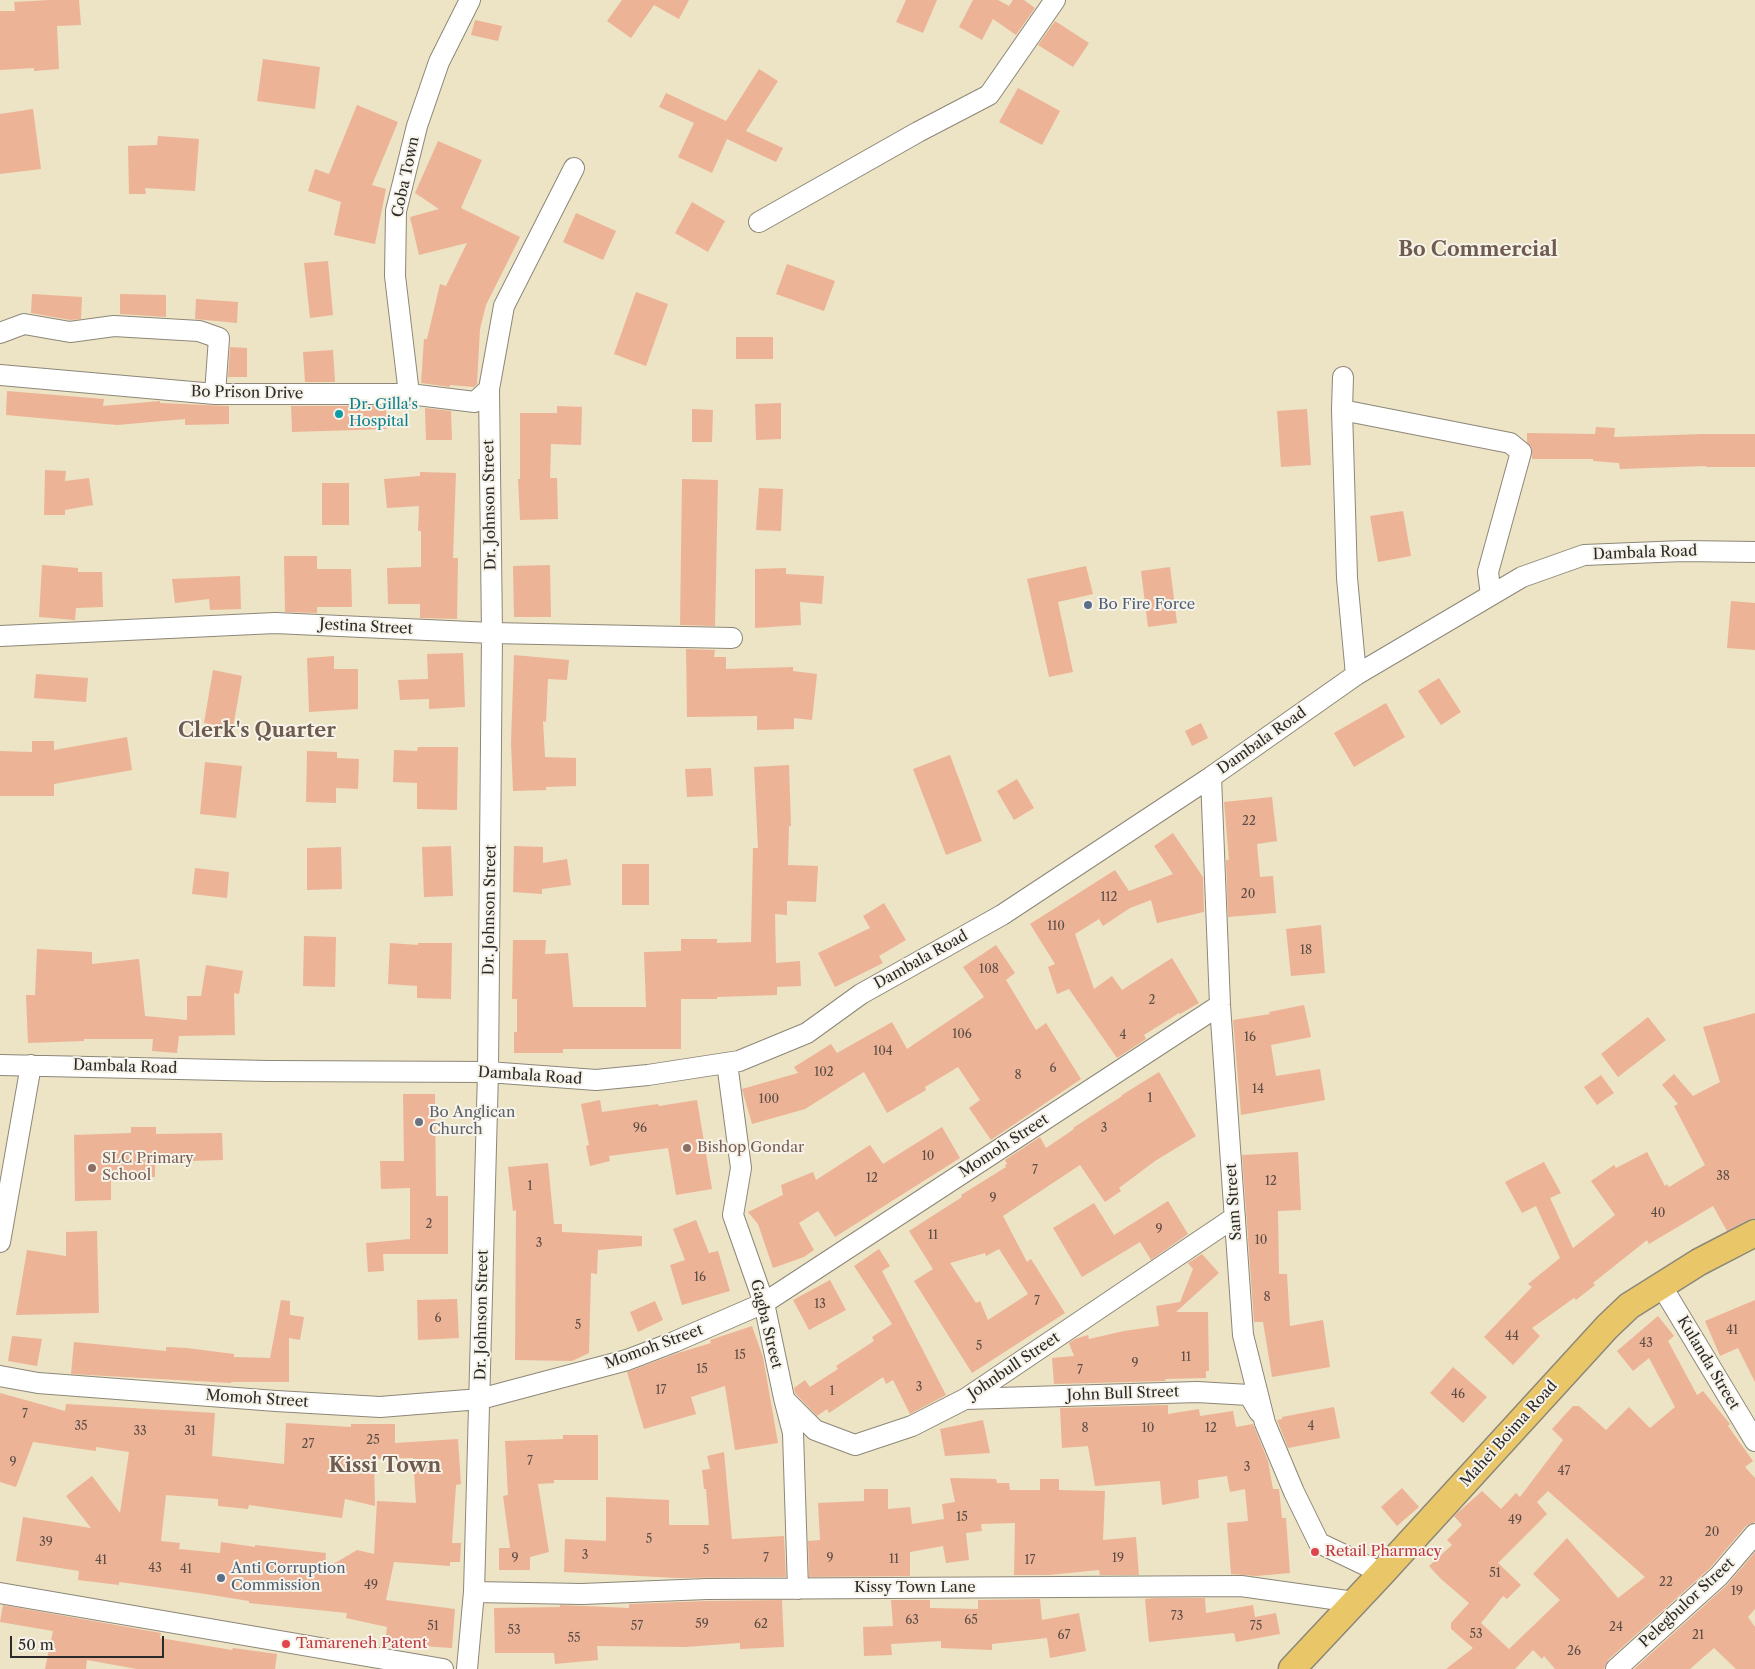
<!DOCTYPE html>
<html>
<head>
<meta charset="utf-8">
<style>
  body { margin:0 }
  #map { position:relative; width:1755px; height:1669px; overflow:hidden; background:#ede3c5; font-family:"Libre Caslon Text",serif }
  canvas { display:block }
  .scale { position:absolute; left:10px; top:1636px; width:154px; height:22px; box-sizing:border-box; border:2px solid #2b2b2b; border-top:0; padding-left:6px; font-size:15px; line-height:18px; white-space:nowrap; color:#2b2b2b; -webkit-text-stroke:4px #f7f3e8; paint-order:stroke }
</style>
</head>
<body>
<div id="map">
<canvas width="1755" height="1669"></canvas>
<div class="scale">50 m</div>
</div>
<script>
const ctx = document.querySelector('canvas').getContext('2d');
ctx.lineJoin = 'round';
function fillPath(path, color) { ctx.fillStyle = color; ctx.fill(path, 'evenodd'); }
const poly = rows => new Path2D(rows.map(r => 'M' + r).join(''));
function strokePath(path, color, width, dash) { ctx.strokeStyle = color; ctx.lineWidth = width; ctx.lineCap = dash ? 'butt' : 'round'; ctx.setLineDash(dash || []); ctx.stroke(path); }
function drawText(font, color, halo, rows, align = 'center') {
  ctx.font = font + ' "Libre Caslon Text",serif'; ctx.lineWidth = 4; ctx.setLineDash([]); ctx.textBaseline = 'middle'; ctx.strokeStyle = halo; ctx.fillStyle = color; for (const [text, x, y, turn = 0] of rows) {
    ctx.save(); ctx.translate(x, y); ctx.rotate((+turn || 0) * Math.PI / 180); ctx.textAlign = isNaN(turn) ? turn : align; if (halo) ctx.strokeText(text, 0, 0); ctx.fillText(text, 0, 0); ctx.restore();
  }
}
fillPath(poly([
  [49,0,79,0,81,25,57,26,59,69,34,71,34,68,0,70,0,11,15,11,14,2],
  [622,0,689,0,679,19,654,5,631,38,607,21],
  [906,0,937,0,923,33,896,22],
  [973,0,998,0,1009,6,1013,0,1024,0,1035,8,1016,35,993,19,982,40,959,27],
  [475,20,502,26,498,41,471,35],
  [1055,21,1089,43,1073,67,1038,45],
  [263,59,320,67,315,109,257,101],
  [759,69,778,81,746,131,783,148,776,162,727,139,712,173,678,157,694,123,659,107,666,93,726,121],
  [1018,88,1060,111,1042,145,999,122],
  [357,105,398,122,372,185,386,189,375,244,334,235,341,202,308,191,315,169,329,174],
  [33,109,41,169,0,174,0,114],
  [158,136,199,139,195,191,145,188,146,194,129,194,128,146,157,145],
  [438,141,482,160,461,208,520,237,486,305,480,329,477,384,474,387,450,385,450,387,421,383,424,339,427,339,440,284,446,286,467,243,419,255,410,217,439,209,415,193],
  [692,202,725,221,708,252,675,233],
  [576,213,616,231,603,260,563,242],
  [328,261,333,315,310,318,304,263],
  [787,264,835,281,824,311,776,294],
  [636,292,668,304,646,366,614,354],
  [32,294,82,297,81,319,70,320,31,313],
  [120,294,166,295,166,317,120,314],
  [196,299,238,302,237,323,195,319],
  [736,337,773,337,773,359,736,359],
  [230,347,247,348,247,377,228,377],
  [333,350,335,382,305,382,303,352],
  [7,391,104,399,103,406,160,401,160,403,229,406,229,424,185,425,185,419,117,425,6,415],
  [781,403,781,439,756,440,755,404],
  [291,406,386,406,387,429,292,432],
  [557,406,582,407,581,445,551,444,550,478,557,478,558,519,520,520,518,479,520,479,520,413,557,413],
  [425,408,451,411,452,440,426,440],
  [692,409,713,410,712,442,692,442],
  [1307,409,1311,465,1281,467,1277,411],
  [1596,427,1615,428,1614,437,1704,434,1755,434,1755,467,1706,467,1706,466,1620,469,1619,463,1593,461,1593,459,1532,459,1532,449,1527,442,1527,433,1595,434],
  [45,470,66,471,65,481,89,478,93,505,65,510,65,515,44,515],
  [420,472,456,473,453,558,458,558,457,619,420,618,420,604,388,604,387,568,421,567,421,531,418,531,419,506,387,508,384,479,420,476],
  [682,479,718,480,715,626,680,625],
  [322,483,349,483,349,525,322,525],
  [759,488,783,489,781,531,756,530],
  [1403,511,1411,556,1378,562,1370,516],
  [284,556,317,556,317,569,351,569,352,607,317,607,317,613,285,612],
  [42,565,78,568,78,572,102,572,103,607,76,608,75,620,39,617],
  [550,565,551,617,514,617,513,566],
  [1086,566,1093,594,1058,602,1073,672,1049,677,1027,579],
  [1170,567,1177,623,1148,627,1141,571],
  [786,568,786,574,824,576,822,604,800,602,801,625,755,628,755,569],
  [240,576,241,609,210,610,209,599,175,603,172,579],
  [1731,601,1755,603,1755,650,1727,648],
  [686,649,715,650,714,657,726,657,726,669,793,667,793,671,817,674,812,720,794,718,794,729,757,730,757,716,687,717],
  [463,653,465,707,429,709,429,699,400,700,398,680,428,679,427,654],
  [514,655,569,660,567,680,548,679,546,722,543,721,545,757,576,758,576,786,546,787,546,790,513,791,511,743],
  [334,656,334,669,358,669,358,709,309,712,307,658],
  [213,670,242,676,233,728,204,723],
  [36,674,88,678,86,702,34,698],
  [1439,678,1461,712,1441,725,1418,691],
  [1386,703,1405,737,1354,767,1334,733],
  [1201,723,1208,738,1192,746,1185,731],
  [127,737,132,770,54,784,54,796,0,796,0,751,32,752,32,741,54,741,54,750],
  [418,747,458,747,457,810,417,809,417,783,393,782,394,750,417,751],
  [307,751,337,752,337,758,359,759,358,789,336,788,336,803,306,802],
  [950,755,982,841,946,855,913,769],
  [205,762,242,766,236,818,200,814],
  [789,765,791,826,789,826,788,865,818,866,816,902,787,901,787,915,775,914,776,963,800,961,801,986,777,987,777,995,717,997,717,999,681,999,681,1049,563,1049,563,1053,514,1053,514,1032,517,1032,517,999,512,999,513,940,546,940,545,954,568,953,573,1007,646,1007,644,952,681,951,681,939,717,939,717,943,751,942,753,848,758,848,754,767],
  [711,768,713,796,687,797,685,769],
  [1017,779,1034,808,1014,820,997,791],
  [1272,797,1277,841,1257,844,1260,877,1273,876,1276,913,1228,917,1226,860,1229,860,1224,802],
  [1173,833,1203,877,1204,912,1157,923,1151,900,1130,908,1103,926,1099,919,1075,934,1094,989,1112,976,1122,990,1172,958,1199,1003,1180,1014,1179,1013,1144,1035,1146,1039,1117,1058,1069,989,1057,994,1048,967,1055,964,1030,924,1115,870,1129,891,1173,874,1154,846],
  [451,846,453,896,424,897,422,847],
  [514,846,543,847,543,863,567,859,571,885,542,889,542,894,513,892],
  [341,847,342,889,307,890,307,848],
  [622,864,649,864,649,905,622,905],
  [195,868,229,872,227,898,192,894],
  [884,903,906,940,879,956,883,963,835,987,818,953,870,928,863,916],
  [1321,925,1325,973,1291,976,1286,929],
  [304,936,336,937,335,987,303,986],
  [390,943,418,945,418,943,452,943,451,999,417,998,417,986,388,984],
  [996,945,1015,973,1006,980,1036,1030,1046,1023,1081,1079,991,1140,969,1108,980,1100,958,1067,925,1087,926,1090,887,1113,864,1072,805,1109,752,1124,742,1089,798,1073,794,1067,831,1044,837,1053,892,1022,907,1049,984,997,963,967],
  [37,949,92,952,92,964,139,959,145,1016,187,1020,187,996,201,996,206,965,243,971,239,994,234,993,235,1035,179,1036,177,1053,152,1051,153,1039,84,1039,84,1041,28,1043,26,995,35,995],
  [1304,1005,1311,1037,1271,1045,1276,1076,1320,1069,1325,1100,1241,1115,1233,1020,1270,1014,1269,1012],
  [1755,1013,1755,1218,1748,1220,1727,1231,1713,1206,1649,1244,1647,1240,1593,1283,1595,1285,1576,1300,1574,1298,1532,1328,1540,1336,1513,1365,1484,1337,1532,1287,1528,1284,1560,1258,1536,1206,1522,1213,1505,1182,1544,1162,1561,1193,1550,1198,1573,1248,1615,1215,1591,1181,1614,1165,1616,1168,1647,1152,1665,1186,1667,1184,1669,1187,1705,1165,1674,1106,1678,1104,1662,1085,1674,1074,1693,1096,1720,1082,1703,1027],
  [1648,1017,1666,1040,1618,1077,1601,1054],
  [1159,1072,1196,1136,1155,1161,1119,1188,1121,1191,1105,1202,1080,1165,1003,1216,1027,1262,1031,1259,1065,1313,972,1373,914,1281,933,1269,909,1231,962,1197,961,1195,1006,1167,1005,1165,1007,1164,1005,1160,1040,1137,1046,1148,1074,1129,1073,1128,1122,1096,1122,1095],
  [999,1249,1028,1294,988,1320,980,1301,976,1303,950,1263,985,1253,986,1256],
  [1601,1075,1614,1093,1597,1105,1584,1087],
  [403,1094,435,1094,436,1196,448,1196,448,1254,383,1254,384,1271,368,1272,366,1243,410,1239,410,1188,381,1189,380,1161,404,1161],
  [600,1100,602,1112,658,1104,659,1106,697,1100,712,1189,676,1195,668,1148,609,1156,610,1161,590,1166,586,1146,589,1145,581,1104],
  [131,1127,156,1127,156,1134,222,1133,223,1160,155,1162,155,1177,111,1177,111,1200,75,1201,74,1135,131,1133],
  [942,1127,960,1158,835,1237,818,1211,799,1223,814,1250,804,1257,773,1268,758,1224,748,1212,783,1195,781,1185,813,1172,816,1180,870,1145,883,1164],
  [1298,1152,1301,1210,1278,1211,1279,1274,1287,1274,1290,1326,1323,1320,1330,1367,1272,1377,1263,1322,1254,1322,1242,1155],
  [548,1163,554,1224,562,1224,562,1232,642,1236,642,1246,598,1250,597,1274,591,1273,589,1353,572,1361,515,1360,516,1210,513,1211,508,1167],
  [1168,1201,1188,1234,1151,1260,1140,1242,1082,1277,1053,1228,1094,1203,1114,1235],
  [696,1220,709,1253,718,1251,730,1291,682,1305,670,1265,685,1260,673,1229],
  [97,1231,99,1313,16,1315,27,1250,66,1256,66,1232],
  [879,1249,890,1266,882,1271,946,1395,910,1414,893,1380,886,1384,883,1377,829,1413,827,1409,817,1416,795,1393,794,1388,805,1380,810,1387,838,1369,836,1366,874,1341,872,1337,892,1324,854,1266],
  [1202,1254,1219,1273,1176,1312,1208,1312,1209,1371,1206,1371,1206,1378,1165,1379,1166,1381,1054,1384,1052,1358,1074,1356,1069,1343,1075,1339,1088,1335,1089,1339,1124,1331,1159,1326,1156,1306,1180,1302,1193,1269,1188,1263],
  [830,1280,846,1310,809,1330,793,1300],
  [457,1299,459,1338,418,1340,417,1300],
  [281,1300,290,1301,290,1315,304,1317,300,1340,289,1338,289,1382,231,1382,231,1383,71,1374,74,1342,166,1351,166,1347,187,1348,234,1354,234,1357,270,1358],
  [1755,1300,1755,1382,1738,1348,1720,1356,1705,1321],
  [655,1301,663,1320,638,1332,630,1312],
  [1658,1316,1674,1336,1668,1341,1697,1395,1703,1391,1730,1424,1728,1426,1753,1461,1745,1467,1755,1478,1755,1522,1746,1526,1710,1568,1608,1660,1604,1669,1555,1669,1544,1656,1542,1659,1533,1650,1515,1669,1446,1669,1473,1648,1451,1629,1451,1623,1469,1603,1441,1579,1429,1566,1452,1545,1447,1540,1462,1525,1454,1516,1482,1491,1501,1509,1516,1493,1520,1497,1563,1440,1552,1429,1573,1406,1579,1406,1606,1430,1629,1407,1650,1428,1675,1407,1649,1358,1633,1371,1617,1351],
  [1548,1491,1645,1577,1618,1598,1567,1538,1533,1574,1560,1600,1509,1649,1481,1623,1503,1596,1507,1599,1521,1585,1498,1563,1547,1514,1537,1502],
  [752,1326,763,1357,778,1443,735,1450,725,1386,691,1397,696,1414,644,1429,627,1372,678,1353,711,1343,710,1340],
  [12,1336,42,1339,37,1366,8,1361],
  [1453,1367,1487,1397,1463,1423,1430,1393],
  [0,1393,65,1411,66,1404,215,1413,212,1456,284,1464,286,1423,351,1427,351,1424,395,1424,395,1443,458,1439,461,1484,456,1485,452,1543,461,1543,460,1562,450,1562,450,1566,394,1562,386,1600,455,1609,452,1648,405,1645,385,1642,387,1627,346,1618,347,1613,249,1603,249,1601,199,1593,119,1582,119,1585,78,1580,79,1571,16,1561,23,1517,91,1528,66,1496,92,1476,120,1513,129,1452,96,1447,96,1451,33,1442,16,1487,0,1482],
  [413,1458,416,1503,377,1501,374,1554,357,1550,325,1569,326,1553,255,1545,255,1547,221,1542,220,1553,179,1549,180,1543,161,1541,166,1495,218,1499,218,1506,248,1509,249,1505,342,1518,345,1499,375,1506,374,1459],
  [1168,1405,1168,1414,1199,1409,1200,1416,1233,1411,1236,1427,1253,1424,1268,1461,1273,1489,1279,1489,1282,1518,1286,1518,1290,1573,1256,1576,1231,1574,1227,1523,1248,1521,1245,1489,1230,1492,1227,1476,1198,1480,1199,1498,1162,1505,1160,1481,1095,1486,1088,1446,1062,1448,1060,1408],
  [1334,1407,1340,1438,1288,1448,1277,1420,1282,1419,1282,1417],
  [983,1420,990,1453,945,1456,940,1429],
  [563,1435,598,1435,598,1480,554,1480,554,1483,538,1484,549,1552,530,1557,530,1570,499,1570,499,1548,510,1548,503,1496,508,1495,505,1441,563,1439],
  [724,1452,732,1539,784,1536,786,1577,677,1578,564,1572,565,1539,606,1541,606,1497,669,1500,669,1525,709,1525,706,1489,704,1489,702,1470,710,1469,707,1456],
  [950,1478,996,1479,997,1483,1009,1483,1010,1490,1040,1490,1040,1479,1059,1479,1059,1490,1105,1491,1103,1540,1136,1537,1139,1575,1100,1575,1099,1570,1049,1575,1014,1575,1015,1523,981,1524,982,1531,966,1533,969,1560,946,1563,943,1546,910,1552,910,1576,809,1577,808,1541,820,1540,818,1503,864,1501,864,1489,888,1489,888,1509,910,1507,912,1524,944,1519,942,1504,955,1502],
  [1402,1488,1419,1507,1397,1526,1381,1507],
  [1755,1552,1755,1609,1748,1617,1755,1627,1755,1669,1736,1669,1714,1648,1690,1669,1634,1669,1727,1585],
  [1155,1598,1205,1598,1206,1613,1253,1605,1255,1617,1276,1613,1280,1634,1236,1642,1234,1633,1149,1642,1145,1599],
  [1040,1599,1042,1620,1079,1613,1086,1651,1050,1658,1047,1638,992,1644,992,1650,941,1648,941,1641,891,1644,892,1655,864,1656,863,1627,893,1626,891,1600,930,1600,930,1608,978,1609,978,1600],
  [782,1600,784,1647,740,1649,740,1643,685,1647,597,1646,598,1660,555,1664,554,1653,495,1653,494,1608,560,1607,560,1605,629,1608,629,1604,707,1601],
  [3,1605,161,1633,160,1638,232,1650,233,1648,277,1654,275,1669,137,1669,87,1660,86,1669,45,1669,53,1631,0,1622]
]), '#edb396');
const minor = poly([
  [759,222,918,132,989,95,1055,0],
  [0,333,24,324,70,332,114,326,199,331,219,338,215,394],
  [0,375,215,394,409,394,475,402,489,389],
  [1343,377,1342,410,1347,578,1356,675],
  [409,394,395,276,396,211,417,126,439,62,470,0],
  [1342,410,1510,443,1521,452,1488,572,1491,595],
  [0,636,275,623,492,633,732,638],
  [1211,777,1220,1005,1243,1335,1265,1423,1294,1492,1319,1543,1382,1573],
  [727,1063,741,1168,733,1215,764,1303,784,1398,793,1433,798,1589],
  [0,1065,268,1071,488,1072,596,1080,648,1075,739,1061,807,1033,861,994,1002,915,1211,777,1356,675,1522,577,1584,555,1683,551,1755,552],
  [0,1242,31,1065],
  [1661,1285,1755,1441],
  [0,1376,38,1383,276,1401,380,1407,480,1399,627,1360,674,1342,764,1303,1220,1005],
  [965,1399,1197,1392,1249,1395,1259,1412],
  [785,1400,815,1430,855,1445,912,1426,965,1399,1235,1217],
  [474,1592,582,1594,707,1589,1241,1586,1354,1602],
  [0,1593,443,1669],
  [467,1669,474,1592,488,1072,492,633,489,389,504,306,574,168],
  [1616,1669,1719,1576,1755,1534]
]);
const major = poly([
  [1292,1669,1382,1573,1607,1327,1629,1306,1699,1262,1755,1233]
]);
strokePath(minor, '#8c8778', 22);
strokePath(major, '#8c8778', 29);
strokePath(minor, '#fff', 20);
strokePath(major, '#e9c769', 26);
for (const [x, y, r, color] of [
  [339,414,5,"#0f9aa8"],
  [1088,605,5,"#5c6f8a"],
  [419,1122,5,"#6b7280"],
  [687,1148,5,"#8d6e63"],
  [92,1168,5,"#8d6e63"],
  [1315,1552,5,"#e0444e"],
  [221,1578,5,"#5c6f8a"],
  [286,1644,5,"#e0444e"]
]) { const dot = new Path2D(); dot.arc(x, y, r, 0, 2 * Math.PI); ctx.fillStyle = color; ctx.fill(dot); strokePath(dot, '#f7f3e8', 2); }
drawText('12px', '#5c4d46', null, [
  ["22",1249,822],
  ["20",1248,895],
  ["112",1109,898],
  ["110",1056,927],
  ["18",1306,951],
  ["108",989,970],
  ["2",1152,1001],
  ["106",962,1035],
  ["4",1123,1036],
  ["16",1250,1038],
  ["104",883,1052],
  ["6",1053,1069],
  ["102",824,1073],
  ["8",1018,1076],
  ["14",1258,1090],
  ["1",1150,1099],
  ["100",769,1100],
  ["96",640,1129],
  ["3",1104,1129],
  ["10",928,1157],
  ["7",1035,1171],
  ["38",1723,1177],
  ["12",872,1179],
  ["12",1271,1182],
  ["1",530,1187],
  ["9",993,1199],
  ["40",1658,1214],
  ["2",429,1225],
  ["9",1159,1230],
  ["11",933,1236],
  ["10",1261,1241],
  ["3",539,1244],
  ["16",700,1278],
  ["8",1267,1298],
  ["7",1037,1302],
  ["13",820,1305],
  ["6",438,1319],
  ["5",578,1326],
  ["41",1732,1331],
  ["44",1512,1337],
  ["43",1646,1344],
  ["5",979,1347],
  ["15",740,1356],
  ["11",1186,1358],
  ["9",1135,1364],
  ["15",702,1370],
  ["7",1080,1371],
  ["3",919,1388],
  ["17",661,1391],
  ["1",832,1392],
  ["46",1458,1395],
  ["7",25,1415],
  ["35",81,1427],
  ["4",1311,1427],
  ["8",1085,1429],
  ["10",1148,1429],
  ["12",1211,1429],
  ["33",140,1432],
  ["31",190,1432],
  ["25",373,1441],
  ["27",308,1445],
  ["7",530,1462],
  ["9",13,1463],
  ["3",1247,1468],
  ["47",1564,1472],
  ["15",962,1518],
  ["49",1515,1521],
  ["20",1712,1533],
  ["5",649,1540],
  ["39",46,1543],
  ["5",706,1551],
  ["3",585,1556],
  ["9",515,1559],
  ["7",766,1559],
  ["9",830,1559],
  ["19",1118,1559],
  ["11",894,1560],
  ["41",101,1561],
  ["17",1030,1561],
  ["43",155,1569],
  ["41",186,1570],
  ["51",1495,1574],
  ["22",1666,1583],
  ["49",371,1586],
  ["19",1737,1592],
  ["73",1177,1617],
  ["63",912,1621],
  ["65",971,1621],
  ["59",702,1625],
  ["62",761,1625],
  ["51",433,1627],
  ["57",637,1627],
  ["75",1256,1627],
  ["24",1616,1628],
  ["53",514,1631],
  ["53",1476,1635],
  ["67",1064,1636],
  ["21",1698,1636],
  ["55",574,1639],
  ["26",1574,1652]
]);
drawText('15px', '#2b2b2b', '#f7f3e8', [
  ["Coba Town",406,177,-78],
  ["Bo Prison Drive",247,393,1],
  ["Dr. Johnson Street",490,505,-91],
  ["Dambala Road",1645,553,-2],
  ["Jestina Street",366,627,3],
  ["Dambala Road",1262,741,-35],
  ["Dr. Johnson Street",490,910,-89],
  ["Dambala Road",921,960,-29],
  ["Dambala Road",125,1067,2],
  ["Dambala Road",530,1076,4],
  ["Momoh Street",1004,1146,-33],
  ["Sam Street",1234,1202,-94],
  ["Dr. Johnson Street",482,1315,-89],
  ["Gagba Street",766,1324,76],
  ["Momoh Street",654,1347,-20],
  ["Kulanda Street",1708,1363,59],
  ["Johnbull Street",1014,1366,-34],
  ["John Bull Street",1123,1394,-2],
  ["Momoh Street",257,1399,4],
  ["Mahei Boima Road",1509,1434,-48],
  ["Kissy Town Lane",915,1588],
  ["Pelegbulor Street",1687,1603,-43]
]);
drawText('15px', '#0d838f', '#f7f3e8', [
  ["Dr. Gilla's",349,405],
  ["Hospital",349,422]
], 'left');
drawText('15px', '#4e5e75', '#f7f3e8', [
  ["Bo Fire Force",1098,605],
  ["Anti Corruption",231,1569],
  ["Commission",231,1586]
], 'left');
drawText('15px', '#5b616d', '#f7f3e8', [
  ["Bo Anglican",429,1113],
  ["Church",429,1130]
], 'left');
drawText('15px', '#785e54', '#f7f3e8', [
  ["Bishop Gondar",697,1148],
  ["SLC Primary",102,1159],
  ["School",102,1176]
], 'left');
drawText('15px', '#be3a42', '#f7f3e8', [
  ["Retail Pharmacy",1325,1552],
  ["Tamareneh Patent",296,1644]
], 'left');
drawText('bold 20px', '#6f5b50', '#f7f3e8', [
  ["Bo Commercial",1478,250],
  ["Clerk's Quarter",257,731],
  ["Kissi Town",385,1466]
]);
</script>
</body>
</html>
